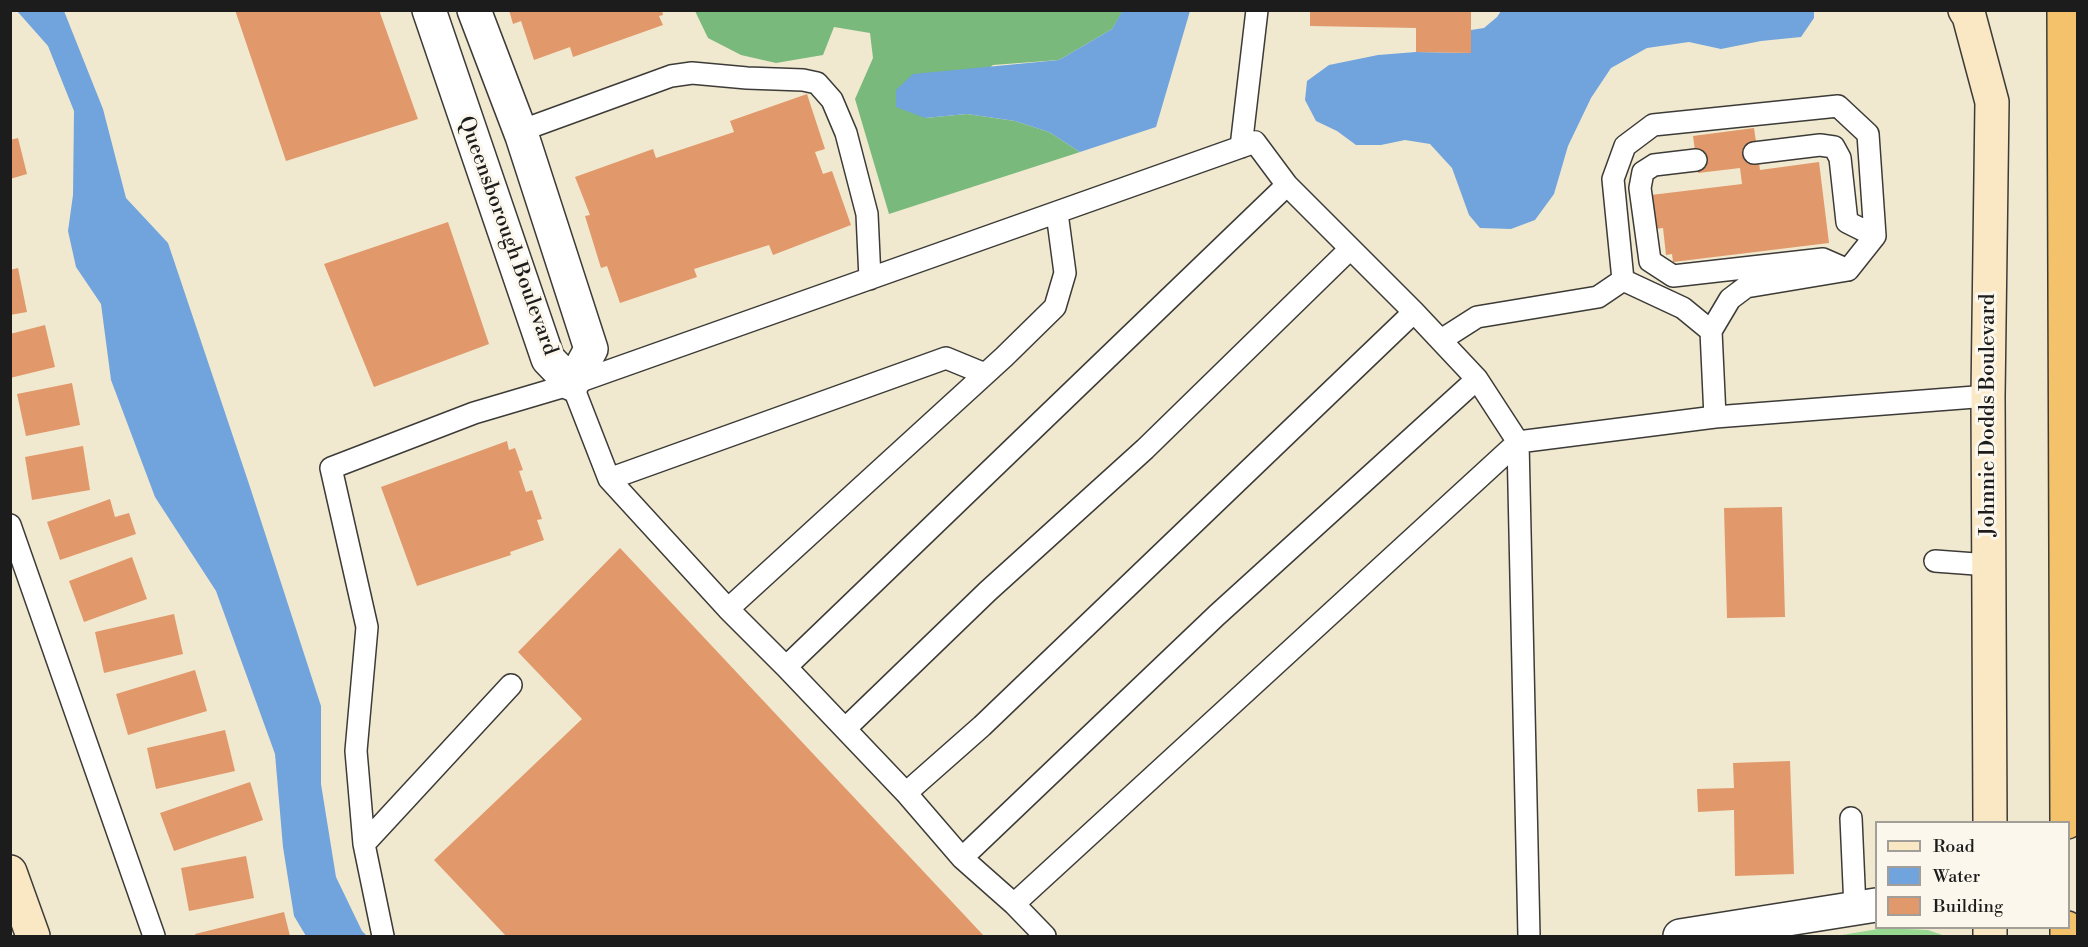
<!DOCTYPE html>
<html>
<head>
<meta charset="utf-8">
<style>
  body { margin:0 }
  #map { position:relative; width:2088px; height:947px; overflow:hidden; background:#f0e9d0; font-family:"Libre Bodoni",serif }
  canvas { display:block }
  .frame { position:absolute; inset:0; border:12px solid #1c1c1c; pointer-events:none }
  .legend { position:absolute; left:1875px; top:821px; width:195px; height:108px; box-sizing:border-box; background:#fbf7ec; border:2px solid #a29f99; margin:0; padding:8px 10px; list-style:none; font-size:18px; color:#1c1c1c }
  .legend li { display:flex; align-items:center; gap:12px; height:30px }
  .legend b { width:30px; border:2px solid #a29f99 }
</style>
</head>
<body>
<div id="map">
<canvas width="2088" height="947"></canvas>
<div class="frame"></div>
<ul class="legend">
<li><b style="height:8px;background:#fae7c3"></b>Road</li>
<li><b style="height:16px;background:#71a4dd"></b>Water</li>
<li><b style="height:16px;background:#e1986a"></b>Building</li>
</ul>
</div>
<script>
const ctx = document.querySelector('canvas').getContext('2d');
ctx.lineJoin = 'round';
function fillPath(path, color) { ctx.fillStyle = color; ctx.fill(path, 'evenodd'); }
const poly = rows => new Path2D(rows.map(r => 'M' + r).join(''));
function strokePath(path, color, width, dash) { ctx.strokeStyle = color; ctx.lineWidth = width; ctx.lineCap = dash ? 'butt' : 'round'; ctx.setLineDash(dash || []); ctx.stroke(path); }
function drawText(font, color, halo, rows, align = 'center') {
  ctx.font = font + ' "Libre Bodoni",serif'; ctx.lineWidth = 6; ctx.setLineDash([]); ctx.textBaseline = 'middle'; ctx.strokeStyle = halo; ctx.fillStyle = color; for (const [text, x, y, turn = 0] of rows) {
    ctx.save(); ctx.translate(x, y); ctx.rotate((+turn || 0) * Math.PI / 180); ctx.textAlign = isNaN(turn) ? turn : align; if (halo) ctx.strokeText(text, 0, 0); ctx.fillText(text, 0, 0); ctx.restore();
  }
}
fillPath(poly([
  [1884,928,1928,930,1945,936,1836,936]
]), '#97d991');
fillPath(poly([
  [695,11,1123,11,1112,29,1059,60,993,65,925,118,967,114,1015,121,1049,132,1080,152,889,214,855,99,873,58,870,33,834,27,823,55,776,63,741,55,708,38]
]), '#79b97b');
fillPath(poly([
  [1123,10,1190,11,1156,127,1080,152,1049,132,1015,121,967,114,925,118,896,107,896,90,913,74,1059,60,1112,29],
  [17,11,64,11,103,109,126,198,168,243,250,487,321,706,321,784,336,877,362,931,367,936,306,936,294,916,283,847,275,754,216,591,155,497,111,380,101,304,76,267,68,231,73,195,74,111,48,46],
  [1501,11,1814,11,1814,18,1801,37,1761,41,1721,49,1689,42,1647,48,1611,68,1591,98,1568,146,1554,194,1535,220,1511,229,1480,228,1469,215,1452,168,1430,144,1405,140,1381,145,1356,145,1337,131,1316,121,1305,100,1307,81,1329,65,1378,55,1416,52,1470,53,1471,30,1484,28,1497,17]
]), '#71a4dd');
fillPath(poly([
  [235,10,379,10,418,119,286,161],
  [509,10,662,10,663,15,659,16,663,25,573,57,570,47,534,60,521,21,513,24],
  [1310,10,1471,10,1471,53,1416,52,1416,28,1310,26],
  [807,94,825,149,815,152,823,174,832,171,851,225,773,255,769,245,694,269,697,277,620,303,607,266,601,268,585,216,590,215,575,177,653,149,656,158,734,132,730,121],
  [1754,128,1760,170,1819,162,1829,243,1673,262,1672,254,1666,255,1663,228,1655,229,1651,195,1742,184,1740,168,1698,173,1693,136],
  [18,138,27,174,10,179,10,140],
  [448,222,489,344,374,387,324,264],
  [18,268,27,312,10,315,10,270],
  [45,325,55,367,10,378,10,334],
  [72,383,80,425,26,436,17,394],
  [507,441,509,450,515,448,523,470,519,471,526,492,532,490,542,519,537,520,544,540,510,552,511,555,417,586,381,487],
  [83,446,90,490,32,500,25,457],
  [110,499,115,517,129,513,136,534,60,560,47,522],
  [1782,507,1785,617,1727,618,1724,508],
  [620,548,984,936,506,936,434,860,582,719,518,652],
  [132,557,147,599,84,622,69,581],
  [174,614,183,654,104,673,95,632],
  [195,670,207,711,128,735,116,694],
  [225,730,235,771,156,789,147,748],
  [1790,761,1794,874,1735,876,1734,810,1698,812,1697,789,1734,788,1733,763],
  [250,782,263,820,174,851,160,813],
  [246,856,254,898,189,911,181,868],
  [284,912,290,936,196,936,195,934]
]), '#e1986a');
const lane = poly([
  [520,131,671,76,692,73,747,78,803,80,817,83,832,100,846,133,867,214,870,279],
  [1241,147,1257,10],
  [1754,153,1820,145,1834,147,1840,158,1847,222,1875,236],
  [1696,160,1654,165,1643,172,1640,188,1650,261,1673,276,1823,259,1848,270],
  [1711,331,1683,308,1623,280,1613,179,1625,146,1653,125,1838,106,1868,134,1875,236,1848,270,1746,287,1730,299,1711,331,1715,417],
  [1441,340,1477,317,1598,297,1623,280],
  [572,384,609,479,728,609,786,667,906,793,962,858,1014,904,1045,936],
  [609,479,946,358,985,374],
  [10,525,154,936],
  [1935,561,1989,565],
  [728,609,1004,357,1055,307,1065,273,1057,213],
  [786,667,1287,185],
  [846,728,988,591,1145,449,1350,249],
  [906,793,982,726,1414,312],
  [1851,818,1855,908],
  [364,844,511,685],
  [962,858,1217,615,1477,379],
  [1014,904,1518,442,1715,417,1988,396],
  [383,936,364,844,356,751,367,627,331,468,474,413,572,384,1255,142,1287,185,1414,312,1477,379,1518,442,1529,936]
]);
const street = poly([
  [429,10,548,359,572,384,591,349,522,136,474,10],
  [1680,936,1876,905]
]);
const secondary = poly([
  [1965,10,1969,16,1992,102,1988,396,1990,822],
  [10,872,33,936],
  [1990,928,1990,936]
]);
const highway = poly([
  [2064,10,2067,822],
  [2067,928,2067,936]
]);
strokePath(lane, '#3c3b37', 24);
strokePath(street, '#3c3b37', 36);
strokePath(secondary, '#3c3b37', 36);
strokePath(highway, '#3c3b37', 36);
strokePath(lane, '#fff', 21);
strokePath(street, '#fff', 33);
strokePath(secondary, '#fae7c3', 33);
strokePath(highway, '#f3c26a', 33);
drawText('21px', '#1c1c1c', '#fbf7ec', [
  ["Queensborough Boulevard",507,236,70],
  ["Johnnie Dodds Boulevard",1989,415,-90]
]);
</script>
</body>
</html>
